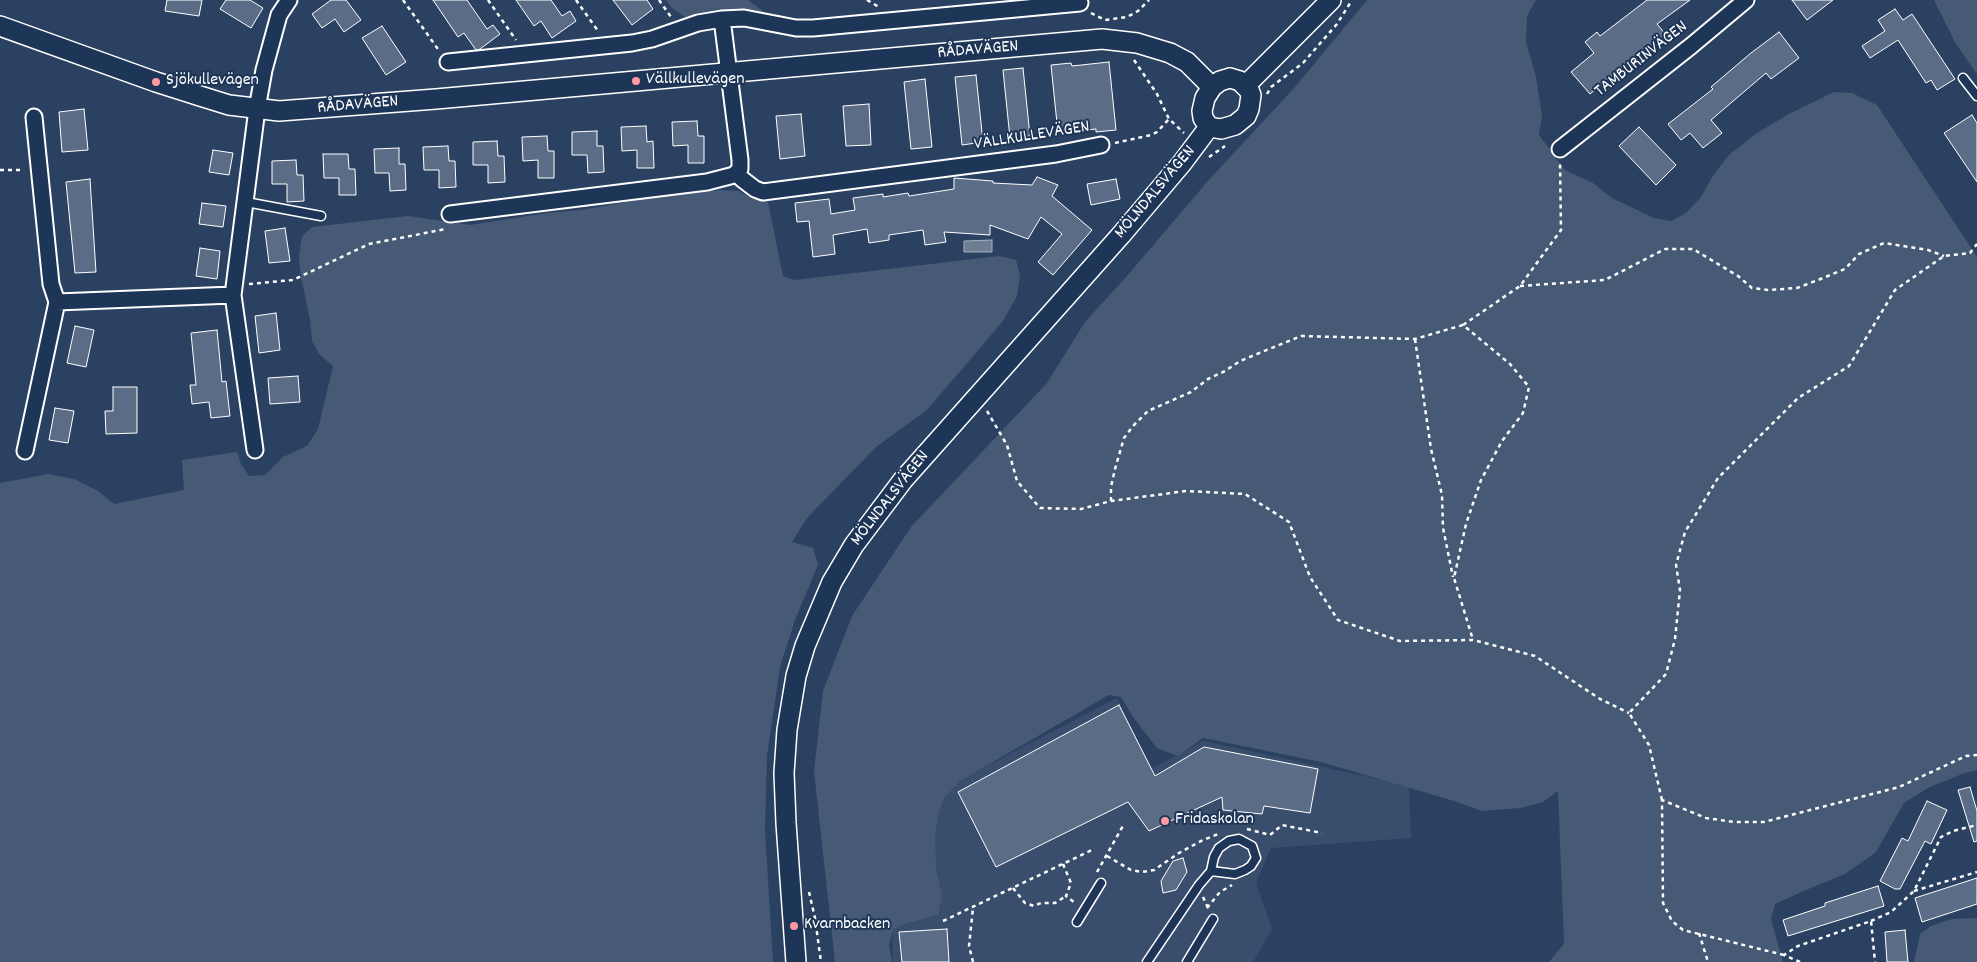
<!DOCTYPE html>
<html>
<head>
<meta charset="utf-8">
<style>
  body { margin:0 }
  canvas { display:block; background:#2a4161 }
</style>
</head>
<body>
<canvas width="1977" height="962"></canvas>
<script>
const ctx = document.querySelector('canvas').getContext('2d');
ctx.lineJoin = 'round';
function fillPath(path, color) { ctx.fillStyle = color; ctx.fill(path, 'evenodd'); }
const poly = rows => new Path2D(rows.map(r => 'M' + r).join(''));
function strokePath(path, color, width, dash) { ctx.strokeStyle = color; ctx.lineWidth = width; ctx.lineCap = dash ? 'butt' : 'round'; ctx.setLineDash(dash || []); ctx.stroke(path); }
function drawText(font, color, halo, rows, align = 'center') {
  ctx.font = font + ' Dekko,sans-serif'; ctx.lineWidth = 4; ctx.setLineDash([]); ctx.textBaseline = 'middle'; ctx.strokeStyle = halo; ctx.fillStyle = color; for (const [text, x, y, turn = 0] of rows) {
    ctx.save(); ctx.translate(x, y); ctx.rotate((+turn || 0) * Math.PI / 180); ctx.textAlign = isNaN(turn) ? turn : align; if (halo) ctx.strokeText(text, 0, 0); ctx.fillText(text, 0, 0); ctx.restore();
  }
}
fillPath(poly([
  [1117,698,1151,769,1204,741,1409,786,1411,838,1271,848,1256,883,1272,929,1253,962,893,962,892,927,924,805,958,781]
]), '#394e6c');
fillPath(poly([
  [666,0,748,0,767,14,735,13,685,17,671,7],
  [1367,0,1536,0,1527,16,1526,42,1536,77,1542,115,1539,135,1565,170,1593,183,1612,198,1654,218,1671,221,1686,213,1701,197,1714,174,1730,154,1754,135,1787,115,1834,92,1852,93,1877,105,1977,257,1977,770,1962,774,1928,788,1904,803,1876,852,1845,874,1806,890,1775,904,1771,919,1783,962,1549,962,1564,944,1558,791,1543,802,1521,808,1482,811,1454,801,1321,762,1203,738,1178,756,1157,748,1135,720,1121,697,1109,695,960,781,944,798,939,812,935,834,936,869,942,895,938,915,907,923,893,929,889,945,892,962,835,962,814,771,823,691,852,616,911,527,1047,383,1085,322,1127,276,1207,182,1296,86],
  [1934,0,1977,0,1977,74,1956,44],
  [720,190,739,191,752,199,768,202,783,276,795,280,999,256,1016,260,1020,275,1017,296,1003,321,927,410,876,447,807,518,792,542,813,548,818,565,795,620,780,667,767,756,765,830,773,962,0,962,0,483,48,474,74,479,98,491,114,504,184,490,182,460,237,452,241,464,249,476,265,475,283,457,307,446,318,429,333,366,319,354,312,341,310,320,301,277,299,257,302,236,312,227,408,216,470,225,547,213,581,210,655,197],
  [1977,918,1977,962,1914,962,1920,934,1931,926,1952,919]
]), '#465975');
const water = poly([
  [992,240,992,252,964,252,964,241,992,240]
]);
fillPath(water, '#6d7d92');
strokePath(water, '#a7b1be', 1);
const building = poly([
  [167,0,202,0,199,16,165,11,167,0],
  [226,0,250,0,263,8,251,28,220,9,226,0],
  [331,0,346,0,361,20,344,32,335,19,322,28,312,14,331,0],
  [433,0,467,0,487,29,493,25,500,34,480,49,476,50,464,33,458,37,433,0],
  [516,0,551,0,562,16,570,11,576,21,552,38,541,21,534,26,516,0],
  [613,0,647,0,653,9,632,25,613,0],
  [1647,0,1690,0,1657,24,1667,36,1642,56,1639,53,1590,94,1571,72,1594,53,1585,42,1597,32,1600,36,1647,0],
  [1792,0,1833,0,1807,20,1792,0],
  [1895,9,1903,20,1912,14,1955,79,1937,90,1931,80,1926,83,1898,40,1870,58,1862,46,1885,31,1878,20,1895,9],
  [382,26,406,62,386,75,362,38,382,26],
  [1779,32,1799,58,1771,79,1766,73,1711,120,1722,133,1703,148,1690,133,1681,140,1668,124,1713,89,1711,87,1751,53,1779,32],
  [1109,62,1116,130,1096,132,1096,129,1058,133,1051,65,1071,63,1072,66,1109,62],
  [1023,68,1030,136,1010,138,1003,70,1023,68],
  [976,75,983,142,962,145,955,77,976,75],
  [925,79,932,147,911,149,904,82,925,79],
  [869,104,871,145,846,146,843,106,869,104],
  [84,109,88,150,62,152,59,112,84,109],
  [801,114,805,156,780,159,776,116,801,114],
  [1972,115,1977,123,1977,182,1944,133,1972,115],
  [697,121,698,136,704,136,704,163,688,163,688,145,673,146,672,122,697,121],
  [646,126,647,142,653,141,654,168,637,168,637,150,622,151,621,127,646,126],
  [1639,127,1676,165,1656,185,1619,146,1639,127],
  [597,131,597,146,603,146,604,172,588,173,587,155,572,155,572,132,597,131],
  [547,136,548,151,554,151,554,178,538,178,538,160,523,161,522,137,547,136],
  [497,141,498,156,504,156,505,182,488,183,488,165,473,165,473,142,497,141],
  [448,146,449,161,455,161,456,187,439,188,439,170,424,170,423,147,448,146],
  [399,148,399,164,405,164,406,190,390,191,389,173,375,173,374,149,399,148],
  [213,150,233,153,229,175,209,172,213,150],
  [323,154,348,154,349,169,355,169,356,195,339,195,339,178,324,178,323,154],
  [296,160,297,175,303,175,304,201,287,202,287,184,272,184,272,161,296,160],
  [1037,177,1058,185,1052,196,1092,230,1053,275,1038,262,1062,234,1041,217,1028,239,990,225,990,235,944,232,946,242,925,245,923,230,889,235,889,240,869,243,867,229,833,235,835,254,813,257,809,221,797,222,795,203,829,199,831,214,855,210,853,198,883,194,883,197,908,193,909,196,954,189,954,178,993,181,993,183,1032,185,1037,177],
  [90,179,96,272,75,273,66,182,90,179],
  [1116,179,1120,199,1091,205,1087,184,1116,179],
  [202,203,226,206,223,227,199,224,202,203],
  [285,228,290,261,269,263,265,231,285,228],
  [200,248,220,251,217,279,196,276,200,248],
  [276,313,280,350,259,353,255,316,276,313],
  [75,326,94,330,86,367,67,363,75,326],
  [217,330,222,382,226,381,230,416,211,418,209,402,192,404,190,385,196,385,191,333,217,330],
  [298,376,300,402,270,404,268,378,298,376],
  [113,387,137,387,137,433,106,434,105,411,113,411,113,387],
  [55,408,74,411,68,443,49,440,55,408],
  [1119,705,1155,776,1204,747,1318,769,1310,813,1264,806,1262,814,1223,810,1222,797,1149,831,1128,802,996,867,958,792,1119,705],
  [1970,787,1977,811,1977,841,1974,842,1958,790,1970,787],
  [1927,801,1947,810,1931,844,1925,841,1900,889,1895,889,1880,881,1902,838,1908,841,1927,801],
  [1183,858,1187,872,1176,890,1163,893,1161,881,1173,861,1183,858],
  [1977,878,1977,904,1922,922,1915,898,1977,878],
  [1878,886,1884,906,1788,936,1783,920,1825,906,1825,903,1878,886],
  [947,929,949,962,902,962,899,932,947,929],
  [1905,930,1908,962,1887,962,1885,932,1905,930]
]);
fillPath(building, '#5b6c86');
strokePath(building, '#fff', 1);
const service = poly([
  [1963,78,1977,96],
  [246,202,321,216],
  [1077,922,1101,883],
  [1147,962,1199,885,1211,871,1214,857,1219,848,1229,841,1239,839,1252,846,1256,858,1251,866,1245,870,1235,874,1211,871],
  [1187,962,1213,919]
]);
const minor = poly([
  [448,62,632,43,652,39,698,23,722,19,744,18,796,28,813,28,1080,3],
  [1560,149,1691,46,1746,0],
  [736,173,742,179,755,189,763,192,1056,154,1101,145],
  [450,214,707,182,734,175,740,169,740,160,722,19],
  [57,302,233,295],
  [255,450,233,295,257,109,264,70,279,15,289,0],
  [25,451,57,302,51,284,34,117]
]);
const tertiary = poly([
  [0,26,156,82,200,96,229,105,279,111,436,99,1102,39,1137,43,1170,53,1187,62,1212,87],
  [1230,78,1240,81,1249,90,1251,95,1249,109,1246,116,1235,125,1221,129,1209,127,1203,118,1202,111,1205,98,1212,87,1220,81,1230,78],
  [1246,85,1331,0],
  [796,962,786,823,784,773,787,730,796,676,805,646,832,582,854,545,903,480,1121,235,1182,163,1209,127]
]);
strokePath(service, '#fff', 11);
strokePath(minor, '#fff', 19);
strokePath(tertiary, '#fff', 22);
strokePath(poly([
  [403,0,440,52],
  [488,0,516,40],
  [576,0,598,31],
  [659,0,671,17],
  [867,0,879,7],
  [1091,13,1105,20,1127,17,1138,11,1149,0],
  [1134,60,1157,94,1169,119,1184,133],
  [1267,94,1271,87,1303,63,1337,24,1352,0],
  [1115,143,1151,135,1157,132,1169,119],
  [1209,157,1225,146],
  [0,170,24,170],
  [249,284,293,280,369,244,446,229],
  [1520,286,1605,280,1665,249,1693,249,1738,276,1752,288,1768,290,1797,288,1818,280,1845,269,1859,254,1884,243,1928,250,1944,256],
  [1463,325,1520,286,1561,230,1560,162],
  [1415,339,1431,449,1442,495,1443,528,1453,577],
  [987,411,1007,445,1017,481,1040,508,1081,509,1111,501,1186,491,1245,494,1289,522,1310,577,1338,620,1400,641,1473,640,1535,656,1600,699,1629,713],
  [1111,501,1111,487,1115,469,1124,438,1133,426,1148,411,1191,392,1208,379,1225,371,1240,361,1301,336,1415,339,1463,325,1510,364,1529,387,1523,413,1502,441,1481,480,1466,524,1454,578,1473,640],
  [1662,800,1649,745,1629,713,1666,674,1675,639,1680,590,1676,565,1685,532,1718,478,1798,398,1849,366,1895,290,1944,256,1970,253,1977,244],
  [1247,829,1270,835,1282,825,1322,833],
  [1107,856,1131,870,1142,872,1154,870,1179,853,1201,841,1218,834],
  [1063,864,1071,883,1066,896,1075,903],
  [1097,872,1124,824],
  [1013,888,1025,903,1034,906,1041,903,1055,903,1066,896],
  [1914,891,1977,872],
  [809,892,815,918,821,962],
  [1203,897,1208,908],
  [1207,908,1220,892,1232,885],
  [943,921,1092,850],
  [1871,921,1891,912,1914,891,1941,837,1953,831,1977,825],
  [1699,933,1708,962],
  [1784,955,1683,930,1672,921,1663,903,1662,800,1706,818,1734,822,1764,822,1899,787,1966,756,1977,755],
  [973,962,969,946,973,908],
  [1800,962,1784,955,1798,946,1871,921,1875,962]
]), '#fff', 2.5, [4, 4]);
strokePath(service, '#1d3557', 8);
strokePath(minor, '#1d3557', 15);
strokePath(tertiary, '#1d3557', 19);
for (const [x, y, r, color] of [
  [636,81,5,"#ff9aa2"],
  [156,82,5,"#ff9aa2"],
  [1165,821,5,"#ff9aa2"],
  [794,926,5,"#ff9aa2"]
]) { const dot = new Path2D(); dot.arc(x, y, r, 0, 2 * Math.PI); ctx.fillStyle = color; ctx.fill(dot); strokePath(dot, '#1d3557', 2); }
drawText('18px', '#fff', '#1d3557', [
  ["RÅDAVÄGEN",978,51,-5],
  ["TAMBURINVÄGEN",1642,60,-38],
  ["RÅDAVÄGEN",358,106,-5],
  ["VÄLLKULLEVÄGEN",1032,137,-9],
  ["MÖLNDALSVÄGEN",1156,193,-50],
  ["MÖLNDALSVÄGEN",891,499,-52]
]);
drawText('18px', '#fff', '#1d3557', [
  ["Vällkullevägen",646,81],
  ["Sjökullevägen",166,82],
  ["Fridaskolan",1175,821],
  ["Kvarnbacken",804,926]
], 'left');
</script>
</body>
</html>
